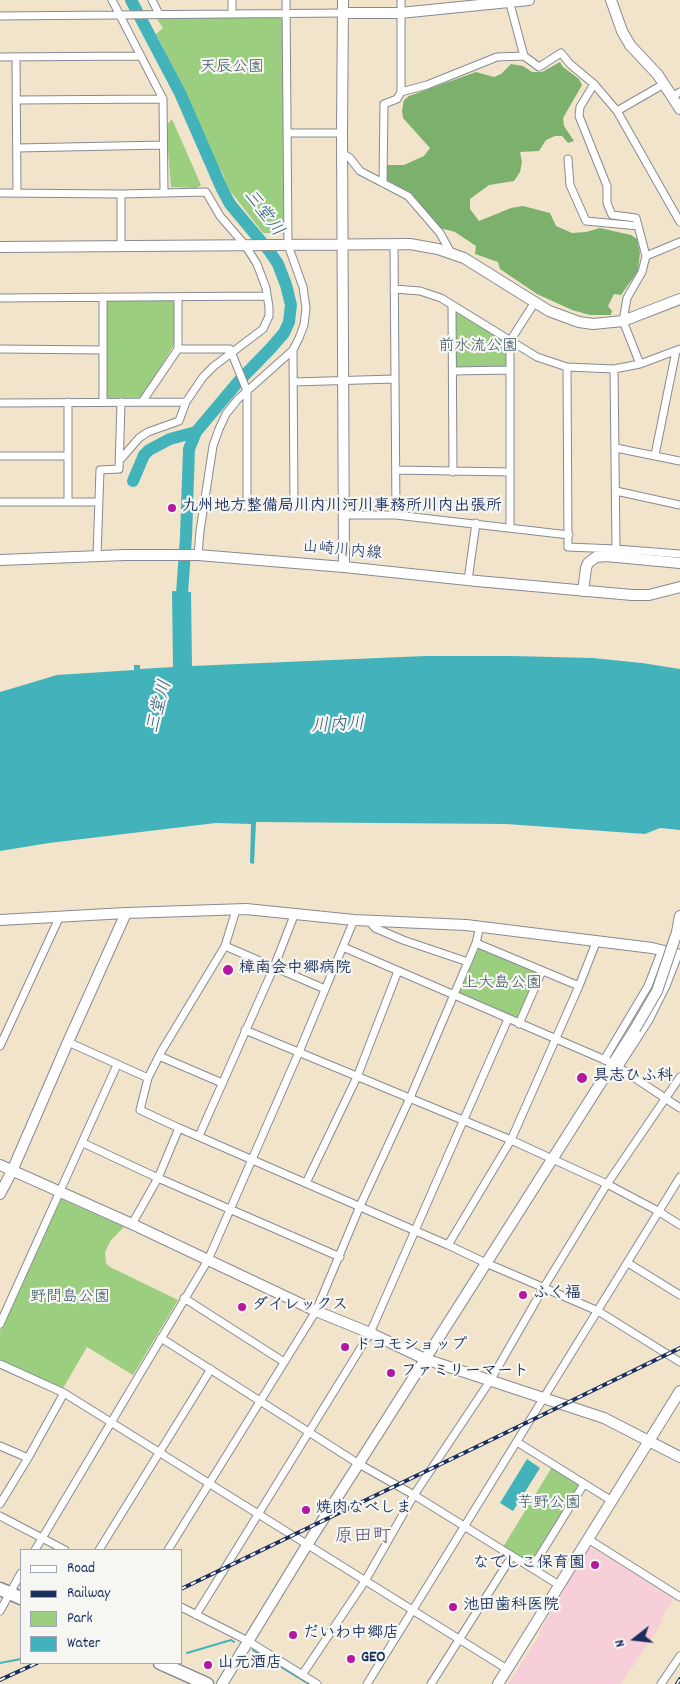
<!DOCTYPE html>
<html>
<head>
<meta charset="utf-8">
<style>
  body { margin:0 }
  #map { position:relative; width:680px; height:1684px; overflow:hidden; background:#f2e4cb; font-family:Dekko,sans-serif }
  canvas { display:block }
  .legend { position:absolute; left:20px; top:1549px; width:162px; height:115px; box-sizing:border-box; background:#f6f6f2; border:1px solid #9ea6b7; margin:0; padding:6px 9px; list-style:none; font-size:15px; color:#1b2f5e }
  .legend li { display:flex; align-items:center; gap:10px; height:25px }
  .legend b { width:25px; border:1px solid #9ea6b7 }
  .north { position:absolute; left:610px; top:1614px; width:50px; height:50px; -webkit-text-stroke:4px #f6f6f2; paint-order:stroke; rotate:254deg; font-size:14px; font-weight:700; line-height:20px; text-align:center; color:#1b2f5e }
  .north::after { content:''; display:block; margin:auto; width:18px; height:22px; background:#1b2f5e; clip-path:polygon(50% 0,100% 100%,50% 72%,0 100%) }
</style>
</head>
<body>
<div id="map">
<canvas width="680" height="1684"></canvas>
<ul class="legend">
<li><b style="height:6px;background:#fff"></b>Road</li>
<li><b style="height:6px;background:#1b2f5e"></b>Railway</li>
<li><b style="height:14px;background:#9bce7e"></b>Park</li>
<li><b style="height:14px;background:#43b3bb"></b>Water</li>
</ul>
<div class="north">N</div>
</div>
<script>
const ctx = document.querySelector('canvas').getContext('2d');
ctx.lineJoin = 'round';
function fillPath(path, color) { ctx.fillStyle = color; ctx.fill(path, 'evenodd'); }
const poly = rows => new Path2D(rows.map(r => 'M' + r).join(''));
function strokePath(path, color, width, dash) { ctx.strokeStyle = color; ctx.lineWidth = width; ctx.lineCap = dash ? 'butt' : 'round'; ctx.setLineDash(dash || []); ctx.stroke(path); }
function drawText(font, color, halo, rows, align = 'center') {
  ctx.font = font + ' Dekko,"Klee One",sans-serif'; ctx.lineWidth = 4.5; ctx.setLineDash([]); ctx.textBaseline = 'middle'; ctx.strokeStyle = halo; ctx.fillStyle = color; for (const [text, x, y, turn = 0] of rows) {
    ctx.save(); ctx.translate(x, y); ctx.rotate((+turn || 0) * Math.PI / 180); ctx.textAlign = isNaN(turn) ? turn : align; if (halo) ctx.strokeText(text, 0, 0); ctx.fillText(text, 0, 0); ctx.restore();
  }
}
fillPath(poly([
  [593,1548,674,1598,661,1619,663,1621,621,1684,507,1684,511,1680,540,1635,539,1632,563,1592,562,1588,587,1550]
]), '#f6cfd9');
fillPath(poly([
  [280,17,283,21,284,234,263,233,227,187,223,174,213,157,184,89,156,34,163,28,157,19],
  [172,119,201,185,197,188,171,187,166,126],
  [108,300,173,300,175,303,174,345,142,397,138,399,106,399,106,302],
  [459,312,505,341,507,345,507,364,504,368,458,368,455,365,455,315],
  [479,948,538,973,518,1020,459,993],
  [61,1199,124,1227,111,1240,105,1252,106,1263,110,1267,178,1300,133,1375,87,1347,62,1390,0,1361,0,1331],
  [552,1467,579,1483,580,1487,533,1563,530,1564,503,1547]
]), '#9bce7e');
fillPath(poly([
  [560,62,563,67,579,79,582,85,563,118,564,126,574,141,568,143,562,136,555,136,546,140,539,151,520,152,522,162,520,172,514,181,489,185,470,199,470,209,479,221,511,208,523,206,550,213,556,226,572,233,586,232,600,228,631,235,637,239,640,253,638,271,621,295,614,294,608,306,612,311,611,315,590,315,572,310,537,294,500,269,498,262,475,254,476,246,455,232,440,228,411,193,386,180,387,165,404,165,424,156,430,148,403,118,402,110,404,100,409,96,476,72,494,77,501,74,511,64,523,66,532,72,542,72]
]), '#7cb16d');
fillPath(poly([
  [172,591,191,592,192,666,425,656,512,656,593,658,642,663,680,669,680,830,660,828,645,834,506,824,256,822,254,864,250,863,251,824,216,823,49,843,0,851,0,692,57,675,134,670,134,665,140,665,140,669,173,667],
  [527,1459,540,1468,513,1511,500,1503]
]), '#43b3bb');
strokePath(poly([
  [253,1650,309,1684],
  [187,1653,231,1640,234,1642],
  [0,1663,21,1659]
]), '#43b3bb', 2);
strokePath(poly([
  [131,0,180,93,222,189,230,204,270,252,278,264,286,285,291,305,289,322,284,333,271,348,238,382,196,432,189,449,186,537,181,608],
  [133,481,144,455,149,450,170,439,196,432]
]), '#43b3bb', 12);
const street = poly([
  [112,0,163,99,164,192],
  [152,0,159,14],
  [232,0,232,14],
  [509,0,524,56,539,67,561,53,570,64,594,84],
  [0,16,344,13],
  [0,57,141,56],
  [16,57,17,193],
  [401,92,427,85,497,57,524,56],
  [673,96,680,92],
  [16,100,163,99],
  [617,111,664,84],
  [287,133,342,133],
  [17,148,163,145],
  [342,153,350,158,360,171,408,196,440,233,451,253],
  [568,159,570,185,586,221,638,226],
  [383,183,384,104,397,99,401,92,401,0],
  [0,193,121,194,206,192,220,216,245,245,257,264,266,288,269,307,269,316,263,329,214,366,203,377,186,402,179,421,148,432,139,438,120,460],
  [394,244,396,515],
  [121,247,121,194],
  [646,256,680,242],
  [394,289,420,291,441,298,537,357,567,367,614,369,640,364,680,349],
  [103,297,103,402],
  [0,298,267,296],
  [452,306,453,472],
  [0,349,103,350],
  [178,349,230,349,247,391,247,505],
  [293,350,294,505],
  [640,364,623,321,627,298,642,272,646,256,636,218,612,215,607,203,607,186,579,116,580,107,594,84,617,111,680,222],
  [567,367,568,547,616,549,680,554],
  [614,369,616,549],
  [453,371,510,370],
  [294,382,394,379],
  [142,402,178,349,178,297],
  [0,403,186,402],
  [616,448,680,461],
  [655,455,676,351],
  [0,456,68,456],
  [396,470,510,472],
  [616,491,680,505],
  [0,502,98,502],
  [68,502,68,402],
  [203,506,344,504],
  [344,515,396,515,569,535],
  [510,527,510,341,535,302],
  [198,555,200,531,213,446,219,429,226,414,238,399,293,350,299,338,304,325,306,308,303,287,288,245,286,0],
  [97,556,100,470,119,469,121,402],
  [468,580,476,523],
  [236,910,225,946,161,1052,148,1078,140,1110,179,1128,448,1245,486,1263,598,1311,680,1362],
  [368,920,375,928,403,940,468,962],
  [476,943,579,986],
  [225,946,325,989],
  [343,947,612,1063,680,1108],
  [519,1024,542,971],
  [245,1030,511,1140,607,1184,658,1211,680,1225],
  [68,1042,148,1078],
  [0,1046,60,916],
  [159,1056,222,1083],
  [604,1060,648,986,662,950],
  [618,1068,649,1020,666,986,678,955],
  [199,1136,274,967,295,913],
  [83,1143,158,1178,340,1257],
  [306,1183,357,1077,398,971],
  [132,1224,158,1178,179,1128],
  [448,1245,511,1140,579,986,597,940],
  [628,1263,680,1295],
  [184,1298,284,1362],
  [0,1324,117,1065],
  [161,1338,359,1464,414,1495,559,1585],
  [0,1364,64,1393,507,1669],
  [517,1442,612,1501],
  [0,1446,28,1458],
  [0,1504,28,1458,64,1393],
  [0,1516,65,1550],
  [588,1539,680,1597],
  [35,1550,208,1260,299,1052,354,920],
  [99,1550,211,1369],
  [168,1550,316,1311,360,1206,410,1098,476,943,480,926],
  [532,1568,584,1484],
  [181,1607,248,1641,317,1684],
  [0,1611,21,1573],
  [196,1615,370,1333,508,1019],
  [302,1675,365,1581,414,1495,490,1381,544,1287,607,1184,680,1077],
  [367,1684,680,1177],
  [431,1684,512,1556],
  [661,1684,680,1656]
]);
const secondary = poly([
  [343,0,342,133,344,567],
  [611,0,622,31,630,45,658,75,680,109],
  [344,13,400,13,529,0],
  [0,247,410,244,438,249,464,258,549,311,579,322,593,324,623,321,680,299],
  [0,560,125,555,198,555,344,567,477,581,632,595,649,595,680,587],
  [583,591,586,568,588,563,596,557,606,556,680,563],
  [0,920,126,913,246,909,354,920,466,925,652,948,680,955],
  [677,932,680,916],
  [0,1165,132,1224,316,1311,370,1333,425,1359,604,1418,680,1457],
  [0,1194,12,1171,68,1042,126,913],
  [222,1684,307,1545,635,1029],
  [498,1684,680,1391]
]);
const highway = poly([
  [0,1589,21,1598],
  [160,1663,207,1684]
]);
strokePath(street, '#868a94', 9);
strokePath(secondary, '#868a94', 12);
strokePath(highway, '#868a94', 15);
strokePath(street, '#fff', 7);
strokePath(secondary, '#fff', 10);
strokePath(highway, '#fff', 12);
const rail = poly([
  [181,1589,497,1437,680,1348],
  [0,1680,37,1663],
  [677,1684,680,1679]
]);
strokePath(rail, '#1b2f5e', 4);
strokePath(rail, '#f6f6f2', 2, [5.5]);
const secondaryBridge = poly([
  [635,1029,657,991,677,932]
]);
strokePath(secondaryBridge, '#868a94', 12, []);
strokePath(secondaryBridge, '#fff', 10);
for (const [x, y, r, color] of [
  [172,508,5,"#b5179e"],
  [228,970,6,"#b5179e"],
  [582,1078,6,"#b5179e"],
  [523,1295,5,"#b5179e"],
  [242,1307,5,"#b5179e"],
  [345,1347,5,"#b5179e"],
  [391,1373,5,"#b5179e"],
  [306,1510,5,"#b5179e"],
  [595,1565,5,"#b5179e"],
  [453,1607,5,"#b5179e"],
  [293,1635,5,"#b5179e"],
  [351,1659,5,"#b5179e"],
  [208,1665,5,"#b5179e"]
]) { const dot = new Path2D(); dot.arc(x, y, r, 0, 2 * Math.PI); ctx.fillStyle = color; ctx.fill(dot); strokePath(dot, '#f6f6f2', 2); }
drawText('16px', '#3b5766', '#f6f6f2', [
  ["天辰公園",232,69],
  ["前水流公園",478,348],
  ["上大島公園",502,985],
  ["野間島公園",70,1299],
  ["芋野公園",549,1505]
]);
drawText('bold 16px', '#1b2f5e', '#f6f6f2', [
  ["九州地方整備局川内川河川事務所川内出張所",182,508],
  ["樟南会中郷病院",239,970],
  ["具志ひふ科",593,1078],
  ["ふく福",533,1295],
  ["ダイレックス",252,1307],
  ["ドコモショップ",355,1347],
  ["ファミリーマート",401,1373],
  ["焼肉なべしま",316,1510],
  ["なでしこ保育園",585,1565,"right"],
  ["池田歯科医院",463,1607],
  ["だいわ中郷店",303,1635],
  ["GEO",361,1659],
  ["山元酒店",218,1665]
], 'left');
drawText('16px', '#1b2f5e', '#f6f6f2', [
  ["山崎川内線",342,552,5]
]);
drawText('italic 18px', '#295d7f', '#f6f6f2', [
  ["三堂川",262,214,53],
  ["三堂川",161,707,-75],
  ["川内川",338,727,-3]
]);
drawText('19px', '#605179', '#f6f6f2', [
  ["原田町",363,1538]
]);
</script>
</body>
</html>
